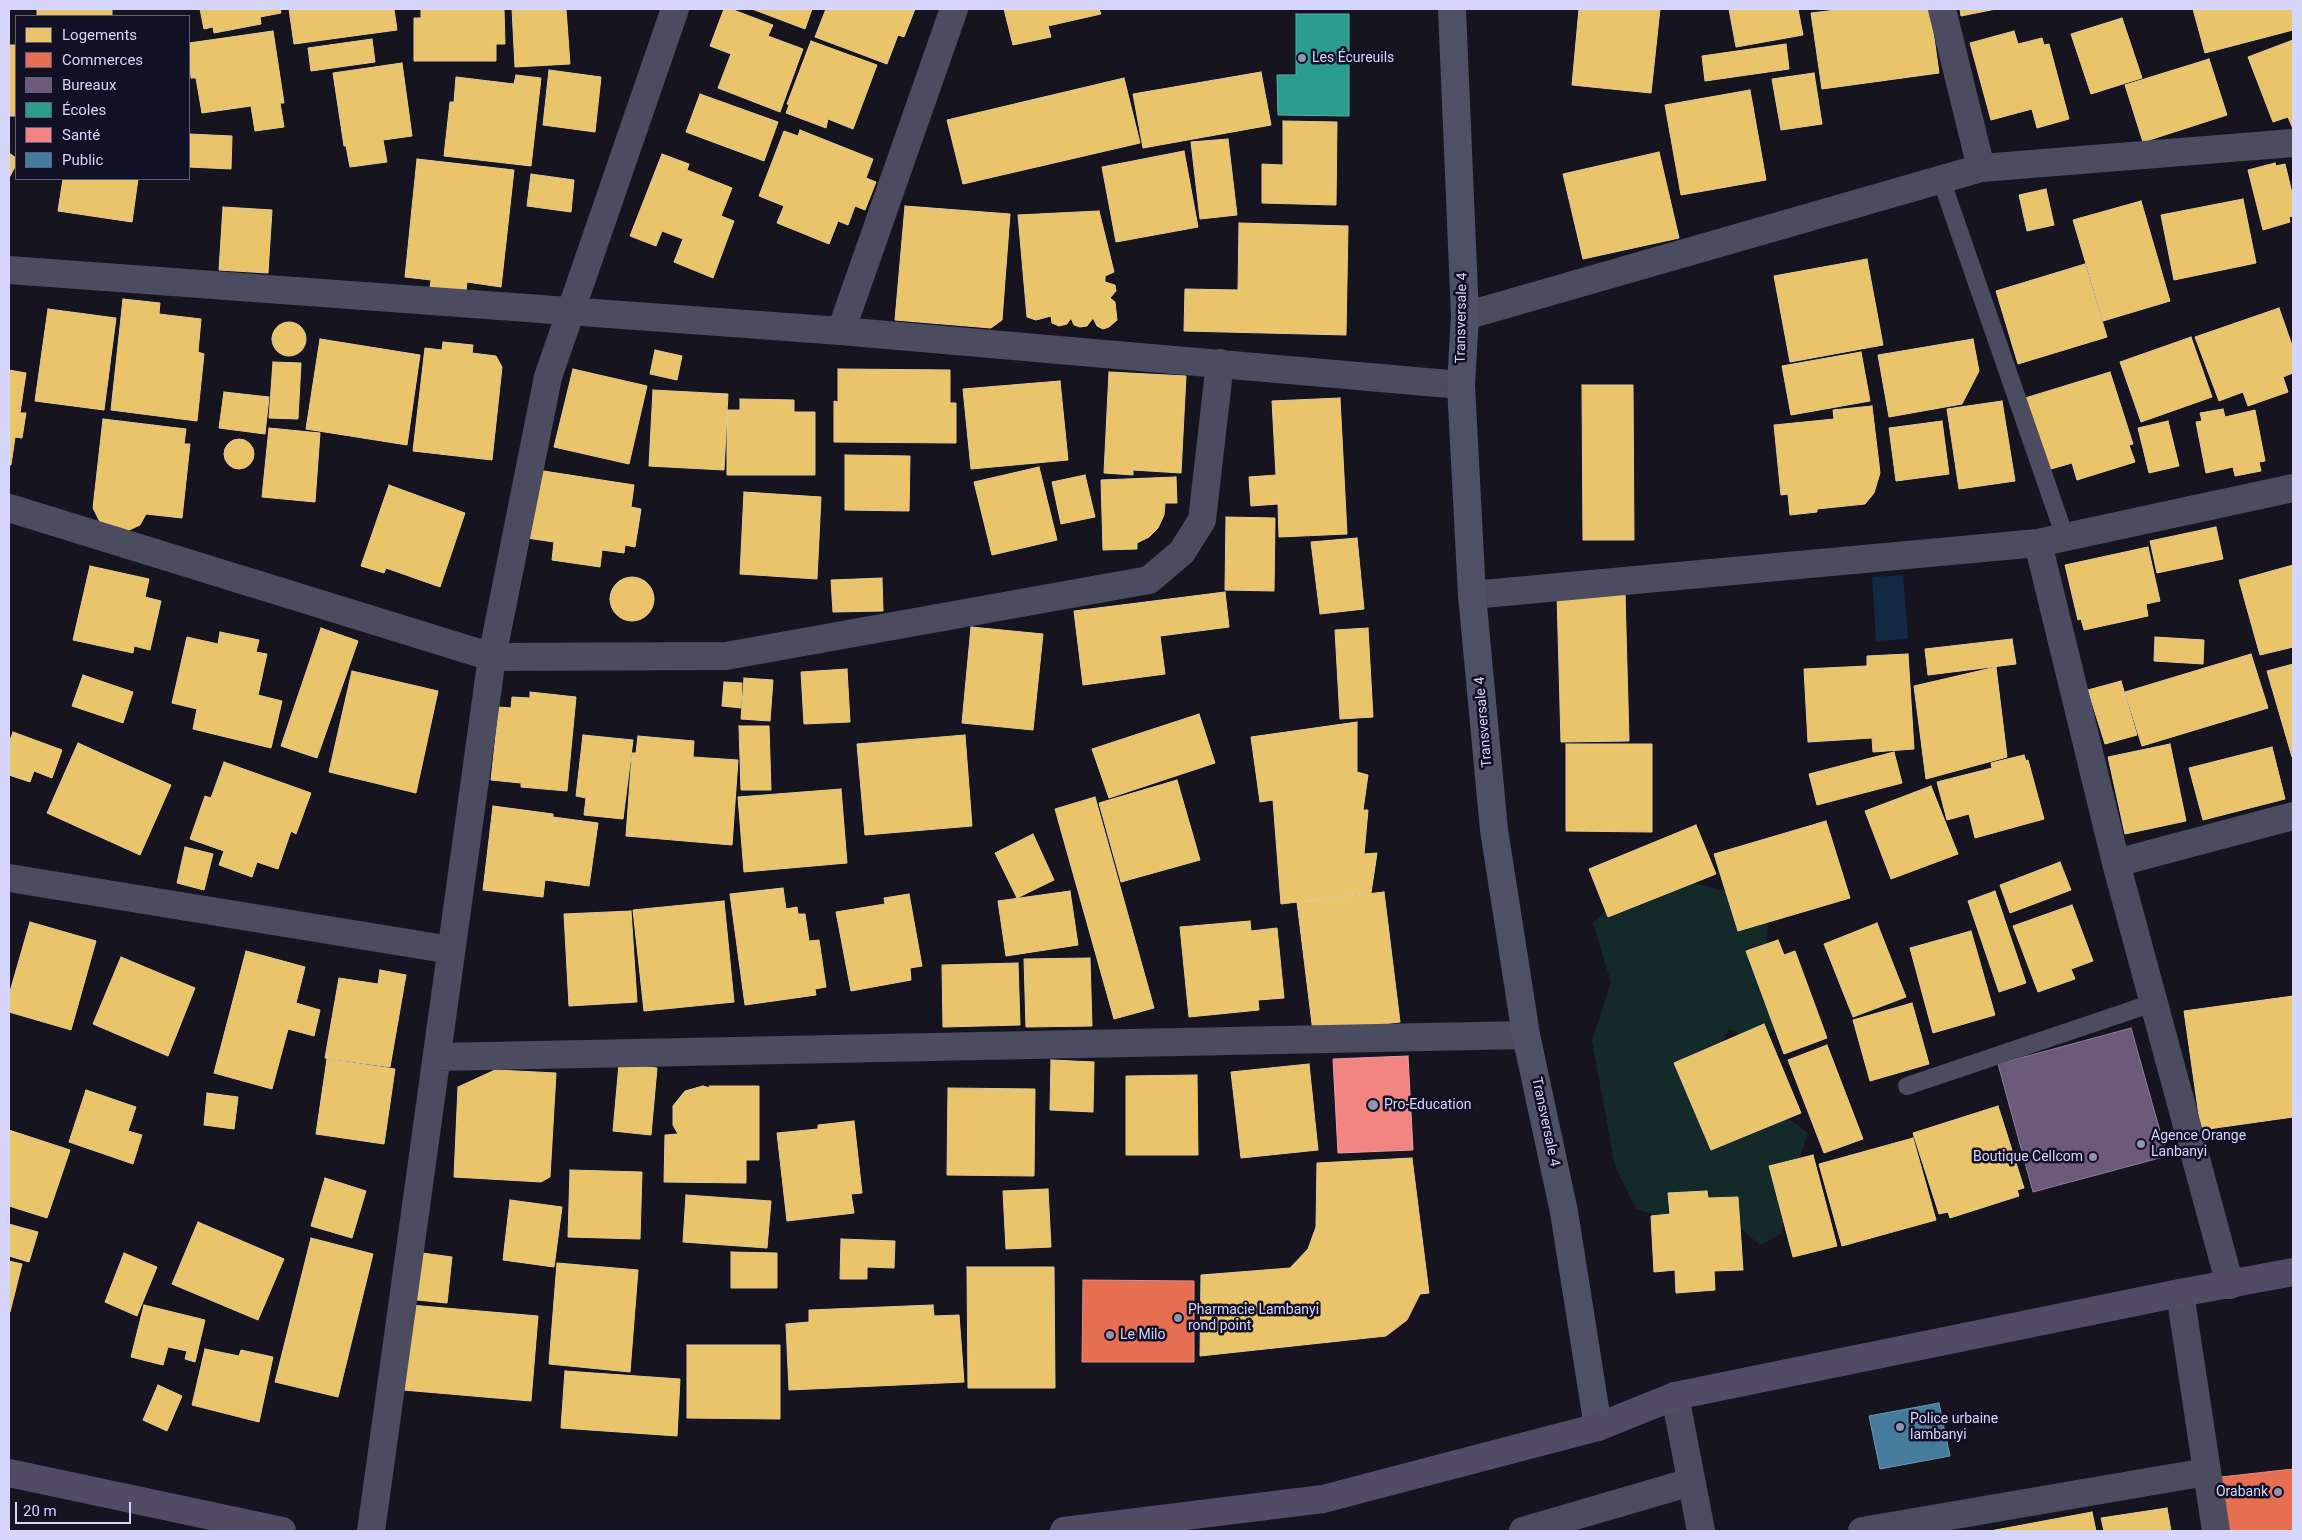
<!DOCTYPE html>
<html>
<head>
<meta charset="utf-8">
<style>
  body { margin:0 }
  #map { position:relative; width:2302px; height:1540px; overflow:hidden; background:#16141f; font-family:Roboto,sans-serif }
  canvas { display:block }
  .frame { position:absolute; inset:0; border:10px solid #d6d6fc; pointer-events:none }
  .legend { position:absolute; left:15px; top:15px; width:175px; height:165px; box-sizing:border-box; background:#121024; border:1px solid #605f7a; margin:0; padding:6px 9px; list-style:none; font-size:15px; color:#d6d6fc }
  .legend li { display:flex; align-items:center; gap:10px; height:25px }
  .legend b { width:25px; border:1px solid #605f7a }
  .scale { position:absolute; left:15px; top:1502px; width:116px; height:22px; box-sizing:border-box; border:2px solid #d6d6fc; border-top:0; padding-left:6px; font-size:15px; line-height:18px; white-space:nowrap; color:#d6d6fc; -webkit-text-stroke:4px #121024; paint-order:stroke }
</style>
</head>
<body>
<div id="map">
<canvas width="2302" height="1540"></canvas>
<div class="frame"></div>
<ul class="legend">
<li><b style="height:14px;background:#e9c46a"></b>Logements</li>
<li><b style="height:14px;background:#e76f51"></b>Commerces</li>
<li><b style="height:14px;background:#6d597a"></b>Bureaux</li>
<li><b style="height:14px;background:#2a9d8f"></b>Écoles</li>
<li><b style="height:14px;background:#f28482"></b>Santé</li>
<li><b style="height:14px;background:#457b9d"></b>Public</li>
</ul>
<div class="scale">20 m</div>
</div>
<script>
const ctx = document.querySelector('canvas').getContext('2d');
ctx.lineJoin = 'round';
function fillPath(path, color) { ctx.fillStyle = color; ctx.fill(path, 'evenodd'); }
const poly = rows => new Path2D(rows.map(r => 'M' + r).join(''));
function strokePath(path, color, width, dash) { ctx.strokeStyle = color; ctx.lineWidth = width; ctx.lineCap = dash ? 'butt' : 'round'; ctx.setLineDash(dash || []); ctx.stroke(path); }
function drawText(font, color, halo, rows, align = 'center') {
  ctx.font = font + ' Roboto,sans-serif'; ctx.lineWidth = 5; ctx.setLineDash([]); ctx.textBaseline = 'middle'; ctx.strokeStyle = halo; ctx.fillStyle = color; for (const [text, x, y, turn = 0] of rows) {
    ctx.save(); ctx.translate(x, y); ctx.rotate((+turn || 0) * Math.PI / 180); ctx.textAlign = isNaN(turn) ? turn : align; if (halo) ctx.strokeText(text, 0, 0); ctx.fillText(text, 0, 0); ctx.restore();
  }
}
fillPath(poly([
  [1677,879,1745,895,1769,911,1765,969,1781,1022,1759,1043,1729,1029,1697,1084,1778,1111,1808,1133,1788,1192,1781,1234,1760,1245,1725,1215,1667,1218,1636,1209,1615,1166,1592,1041,1611,982,1593,923,1614,901]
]), '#142a29');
fillPath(poly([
  [1903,575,1908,639,1876,641,1872,577]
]), '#122943');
const homes = poly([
  [37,9,112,9,112,16,37,16,37,9],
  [200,9,280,9,281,13,260,17,261,24,214,33,213,27,204,29,200,9],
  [289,9,394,9,397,30,294,44,289,9],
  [421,9,504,9,505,44,496,44,496,61,414,61,414,18,421,18,421,9],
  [512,9,566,9,570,64,515,67,512,9],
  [724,9,731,9,773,25,768,36,803,49,780,112,718,88,731,54,710,46,724,9],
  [752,9,812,9,805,29,752,9],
  [826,9,915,9,904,37,898,35,887,64,815,37,826,9],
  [1004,9,1099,9,1101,14,1048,26,1051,37,1013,45,1004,9],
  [1579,9,1660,9,1651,93,1572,85,1579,9],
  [1729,9,1798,9,1803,35,1736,47,1729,9],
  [1844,9,1930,9,1939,73,1822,89,1811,13,1844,9],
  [1960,9,1996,9,1961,16,1960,9],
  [2193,9,2293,9,2293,30,2205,53,2193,9],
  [2122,18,2142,78,2091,94,2071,34,2122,18],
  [273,31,284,103,280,103,284,127,255,131,251,106,202,113,196,78,191,78,189,43,273,31],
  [2014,31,2018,44,2042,38,2044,45,2049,44,2069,119,2037,128,2032,109,1991,120,1970,43,2014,31],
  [372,39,375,62,311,71,308,48,372,39],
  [2293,40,2293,129,2288,117,2273,122,2248,57,2293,40],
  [811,41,877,65,853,129,828,119,826,128,786,113,789,105,787,104,811,41],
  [1786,44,1789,69,1705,81,1702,56,1786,44],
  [9,45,16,45,16,116,9,116,9,45],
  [2209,59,2227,115,2143,142,2125,85,2209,59],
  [402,63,412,136,383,140,387,162,350,167,346,146,344,146,333,73,402,63],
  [549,70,601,77,595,132,543,125,549,70],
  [1261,72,1271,125,1143,148,1133,94,1261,72],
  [1814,73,1822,124,1781,130,1772,79,1814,73],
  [516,75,541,78,531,166,444,156,450,102,454,102,456,77,514,84,516,75],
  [1124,78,1140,143,963,184,947,120,1124,78],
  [1750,90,1766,180,1681,195,1665,105,1750,90],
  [700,94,778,122,764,161,686,132,700,94],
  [1283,121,1337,122,1336,205,1262,203,1262,164,1283,165,1283,121],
  [800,130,873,159,866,178,876,182,865,210,855,206,848,225,838,221,829,244,777,223,784,206,759,196,784,131,798,136,800,130],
  [189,134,232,136,231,169,189,167,189,134],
  [1228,139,1237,215,1200,219,1191,142,1228,139],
  [1184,151,1198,227,1116,242,1102,167,1184,151],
  [1659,152,1679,238,1583,259,1563,174,1659,152],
  [9,153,16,158,16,165,9,178,9,153],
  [662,154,689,164,687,170,732,188,721,216,734,221,713,278,674,262,683,239,662,231,656,246,630,236,662,154],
  [417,159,514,170,501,287,467,282,466,291,430,287,431,280,405,277,417,159],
  [2275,163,2276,166,2285,164,2293,197,2293,216,2289,217,2290,222,2263,230,2248,170,2275,163],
  [531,174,574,180,571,212,527,206,531,174],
  [63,179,138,179,132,222,58,211,63,179],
  [2046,189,2054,225,2027,231,2019,195,2046,189],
  [2243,199,2256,263,2174,280,2161,215,2243,199],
  [2141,201,2170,301,2103,321,2073,220,2141,201],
  [905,206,1010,214,1002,320,991,328,895,320,905,206],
  [223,207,272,210,268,273,219,270,223,207],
  [1099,211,1114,272,1105,276,1105,282,1115,285,1116,291,1110,298,1115,302,1117,320,1109,327,1103,329,1097,326,1093,318,1087,326,1080,327,1074,325,1071,318,1067,324,1059,326,1052,323,1051,316,1036,320,1027,317,1018,215,1099,211],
  [1239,223,1348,226,1346,335,1184,331,1185,289,1238,290,1239,223],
  [1867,259,1883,345,1790,362,1774,276,1867,259],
  [2085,264,2107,337,2018,364,1996,291,2085,264],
  [123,299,160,303,159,314,201,319,198,352,204,354,197,421,111,410,123,299],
  [2279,308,2293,348,2293,373,2283,377,2288,392,2248,406,2243,392,2219,401,2195,337,2279,308],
  [48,309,116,318,104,410,35,401,48,309],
  '272 339a17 17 0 1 1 34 0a17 17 0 1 1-34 0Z',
  [2191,337,2212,397,2141,422,2120,362,2191,337],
  [320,339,420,355,407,445,306,429,320,339],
  [1973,339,1979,371,1962,404,1889,417,1878,355,1973,339],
  [443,342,473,345,472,353,496,356,502,367,492,460,413,451,425,348,442,350,443,342],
  [655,350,682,356,677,380,650,374,655,350],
  [1861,352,1870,401,1791,415,1782,366,1861,352],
  [273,362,301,363,298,419,269,418,273,362],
  [573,369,647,386,629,464,554,447,573,369],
  [838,369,950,370,950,403,956,403,956,443,834,442,834,401,838,402,838,369],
  [9,370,26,373,20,413,26,413,22,438,15,437,11,465,9,465,9,370],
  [1109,372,1186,376,1181,473,1133,470,1133,475,1104,473,1109,372],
  [2110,372,2133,444,2129,445,2135,462,2077,480,2072,463,2044,471,2022,399,2110,372],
  [1060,381,1068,460,971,469,963,389,1060,381],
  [1582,385,1633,385,1634,540,1583,540,1582,385],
  [653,390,728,394,724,470,649,466,653,390],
  [224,392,269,397,265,434,219,428,224,392],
  [1340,398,1347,534,1279,537,1278,504,1251,506,1249,477,1276,475,1272,401,1340,398],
  [740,399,794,400,794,412,815,412,815,475,727,475,727,410,740,410,740,399],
  [2002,401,2015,481,1959,489,1947,409,2002,401],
  [1872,406,1880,473,1874,493,1865,504,1817,509,1817,512,1790,515,1788,494,1781,495,1774,425,1834,419,1833,410,1872,406],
  [2223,409,2225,417,2255,410,2265,461,2259,462,2261,471,2235,476,2233,467,2206,473,2196,422,2202,421,2200,413,2223,409],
  [103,419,186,429,184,444,190,444,182,518,146,514,140,525,125,532,101,524,93,508,103,419],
  [1942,421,1949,474,1896,481,1889,428,1942,421],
  [2168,421,2179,466,2149,473,2138,428,2168,421],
  [269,428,320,433,315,502,262,497,269,428],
  '224 454a15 15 0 1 1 30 0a15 15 0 1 1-30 0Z',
  [845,455,910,456,909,511,845,510,845,455],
  [1039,467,1057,540,992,555,974,482,1039,467],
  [537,470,634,485,631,507,641,509,635,547,625,545,624,553,602,550,600,567,552,560,554,542,527,538,537,470],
  [1085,475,1095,517,1061,524,1052,482,1085,475],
  [1176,477,1177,503,1165,503,1164,515,1158,528,1149,537,1137,543,1137,549,1103,550,1101,480,1176,477],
  [389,485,465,513,440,587,386,568,384,573,361,566,389,485],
  [744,492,821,497,817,579,740,574,744,492],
  [1226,517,1275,518,1274,591,1225,590,1226,517],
  [2216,527,2223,559,2157,573,2150,541,2216,527],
  [1357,538,1364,609,1320,614,1311,542,1357,538],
  [2148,547,2160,601,2146,604,2148,616,2084,630,2081,619,2078,620,2065,565,2148,547],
  [2293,565,2293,647,2260,655,2239,580,2293,565],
  [90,566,149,579,145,597,161,601,150,650,134,646,133,653,73,640,90,566],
  '610 599a22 22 0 1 1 44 0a22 22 0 1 1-44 0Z',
  [882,578,883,611,833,612,831,580,882,578],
  [1225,592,1229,627,1160,636,1165,674,1083,685,1074,611,1225,592],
  [1625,592,1629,741,1561,742,1557,594,1625,592],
  [971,627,1043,634,1033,730,962,723,971,627],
  [321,628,358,641,317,758,281,746,321,628],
  [1368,628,1373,717,1340,719,1335,630,1368,628],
  [220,632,259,640,256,652,267,654,258,695,282,701,271,748,193,729,197,709,172,703,187,637,218,644,220,632],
  [2155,637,2204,640,2203,664,2154,661,2155,637],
  [2012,639,2016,664,1928,675,1925,649,2012,639],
  [1908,654,1914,749,1873,752,1872,738,1808,742,1804,669,1867,666,1867,656,1908,654],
  [2251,654,2268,708,2142,746,2125,692,2251,654],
  [2293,664,2293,757,2292,757,2267,671,2293,664],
  [1996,667,2007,757,1926,779,1914,686,1996,667],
  [847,669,850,722,804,724,801,672,847,669],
  [352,671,438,691,416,793,329,772,352,671],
  [83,675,133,692,123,723,72,706,83,675],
  [744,678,773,680,770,721,741,719,744,678],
  [2121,681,2137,735,2105,744,2088,690,2121,681],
  [724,682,742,683,741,708,722,706,724,682],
  [530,692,576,697,567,791,521,787,521,783,491,780,499,707,511,708,512,697,530,698,530,692],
  [1199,714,1215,763,1109,798,1092,749,1199,714],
  [1357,722,1357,772,1368,775,1363,810,1368,810,1364,854,1377,853,1371,893,1281,904,1273,800,1260,802,1251,737,1357,722],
  [739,726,769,726,771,790,741,790,739,726],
  [13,732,62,750,52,778,34,771,30,782,9,775,9,743,13,732],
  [583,735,633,740,623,819,584,815,586,798,576,796,583,735],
  [965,735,972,826,865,835,857,744,965,735],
  [638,736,694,741,693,757,738,760,732,845,626,836,632,753,636,753,638,736],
  [78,743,171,785,140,855,47,813,78,743],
  [1566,744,1652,744,1652,832,1566,831,1566,744],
  [2170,744,2186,821,2125,834,2108,757,2170,744],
  [2272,747,2285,799,2203,820,2189,768,2272,747],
  [1894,752,1902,783,1817,805,1809,774,1894,752],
  [2024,755,2026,761,2028,760,2044,819,1975,838,1969,814,1947,820,1937,782,1992,768,1991,763,2024,755],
  [224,762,311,793,296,834,291,831,278,869,257,862,252,877,219,865,224,851,190,839,205,796,211,798,224,762],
  [1177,780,1200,860,1121,882,1099,803,1177,780],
  [1931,786,1958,854,1891,879,1865,811,1931,786],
  [841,789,847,863,744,872,738,797,841,789],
  [1095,797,1154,1008,1114,1019,1055,809,1095,797],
  [493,806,553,814,553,817,598,823,589,886,545,880,543,897,483,890,493,806],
  [1826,821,1850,898,1738,931,1714,854,1826,821],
  [1696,825,1716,874,1608,917,1589,869,1696,825],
  [1033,834,1054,880,1017,898,995,853,1033,834],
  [185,847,213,854,204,890,177,883,185,847],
  [2060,862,2071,890,2010,913,2000,885,2060,862],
  [783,888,786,909,797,907,798,914,805,914,809,941,819,940,826,987,815,989,816,995,745,1005,730,894,783,888],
  [1070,891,1078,945,1006,956,998,901,1070,891],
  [1995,891,2026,983,1999,992,1968,901,1995,891],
  [1384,892,1400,1022,1313,1032,1297,902,1384,892],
  [909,894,922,966,910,968,911,980,851,991,836,912,885,904,884,898,909,894],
  [724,901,734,1002,644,1011,633,910,724,901],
  [2072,905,2093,961,2071,969,2075,979,2038,992,2013,926,2072,905],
  [631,911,637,1002,569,1006,564,914,631,911],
  [1250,921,1251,931,1277,928,1284,998,1258,1000,1259,1010,1189,1017,1180,927,1250,921],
  [30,922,96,941,71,1030,9,1012,9,995,30,922],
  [1877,923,1906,997,1853,1017,1824,944,1877,923],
  [1971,931,1995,1015,1933,1033,1910,948,1971,931],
  [1778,940,1784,955,1795,951,1827,1038,1784,1054,1746,951,1778,940],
  [246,951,305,967,296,1003,320,1010,314,1036,288,1029,272,1089,214,1073,246,951],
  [121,957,195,988,168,1056,93,1024,121,957],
  [1090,958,1092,1026,1026,1027,1024,959,1090,958],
  [1018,963,1020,1025,943,1027,942,965,1018,963],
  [380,970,406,975,390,1067,325,1058,339,978,378,984,380,970],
  [2293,996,2293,1117,2201,1130,2184,1011,2293,996],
  [1912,1003,1929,1064,1870,1081,1853,1020,1912,1003],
  [1764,1024,1801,1113,1711,1150,1674,1063,1764,1024],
  [1827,1045,1863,1139,1824,1153,1788,1060,1827,1045],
  [327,1059,395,1069,384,1144,316,1134,327,1059],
  [1051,1060,1094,1062,1093,1112,1050,1110,1051,1060],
  [619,1064,657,1068,651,1135,613,1131,619,1064],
  [1309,1064,1318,1150,1241,1158,1231,1072,1309,1064],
  [495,1070,556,1073,550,1177,541,1182,454,1177,458,1087,495,1070],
  [1197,1075,1198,1155,1126,1155,1126,1076,1197,1075],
  [703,1086,710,1088,709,1086,759,1086,759,1160,746,1160,746,1183,664,1182,665,1135,678,1134,673,1125,673,1106,685,1091,703,1086],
  [948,1088,1035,1089,1034,1176,947,1175,948,1088],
  [86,1090,136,1107,128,1131,142,1135,133,1164,69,1142,86,1090],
  [207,1093,238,1097,234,1129,204,1125,207,1093],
  [1998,1106,2024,1188,2017,1190,2019,1196,1950,1218,1948,1212,1939,1214,1913,1133,1998,1106],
  [854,1121,862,1193,851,1194,854,1213,787,1221,777,1133,818,1129,818,1125,854,1121],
  [9,1130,70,1150,47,1218,9,1206,9,1130],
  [1913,1138,1936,1220,1842,1246,1819,1164,1913,1138],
  [1813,1155,1837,1246,1793,1257,1769,1166,1813,1155],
  [1412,1158,1429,1293,1420,1294,1407,1320,1386,1336,1200,1356,1201,1275,1290,1268,1308,1249,1316,1227,1317,1163,1412,1158],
  [570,1170,642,1172,640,1239,568,1237,570,1170],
  [325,1178,366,1191,352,1238,311,1226,325,1178],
  [1048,1189,1051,1247,1006,1249,1003,1191,1048,1189],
  [1707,1191,1708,1198,1738,1197,1743,1270,1714,1271,1715,1290,1676,1293,1675,1270,1654,1272,1651,1216,1670,1214,1668,1193,1707,1191],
  [686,1195,771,1201,767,1248,683,1242,686,1195],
  [510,1200,562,1207,554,1267,503,1260,510,1200],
  [198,1222,284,1259,258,1320,172,1284,198,1222],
  [9,1224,38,1232,29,1262,9,1256,9,1224],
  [311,1238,373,1254,338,1397,275,1382,311,1238],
  [841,1239,895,1241,894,1268,867,1267,867,1279,840,1279,841,1239],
  [731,1252,777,1253,777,1288,731,1288,731,1252],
  [124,1253,157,1267,137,1316,105,1302,124,1253],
  [422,1253,452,1257,447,1303,417,1300,422,1253],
  [9,1261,22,1264,10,1312,9,1311,9,1261],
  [557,1263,638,1270,630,1372,549,1364,557,1263],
  [967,1267,1054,1267,1055,1388,968,1388,967,1267],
  [144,1305,205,1320,195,1362,185,1359,187,1351,168,1347,163,1365,131,1357,144,1305],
  [410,1305,538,1316,531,1401,403,1390,410,1305],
  [933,1305,934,1316,959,1315,964,1382,789,1390,786,1324,809,1322,809,1310,933,1305],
  [687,1345,780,1345,780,1419,687,1418,687,1345],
  [205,1349,239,1356,241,1350,273,1357,259,1422,192,1405,205,1349],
  [565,1371,680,1379,677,1436,561,1428,565,1371],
  [158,1385,182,1396,167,1431,143,1420,158,1385],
  [2167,1508,2171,1531,2104,1531,2101,1518,2167,1508],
  [2092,1512,2096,1531,1990,1531,2092,1512]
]);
fillPath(homes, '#e9c46a');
strokePath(homes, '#e3c996', 1);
const shops = poly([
  [1083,1280,1194,1281,1194,1362,1082,1362,1083,1280],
  [2293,1469,2293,1531,2227,1531,2221,1477,2293,1469]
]);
fillPath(shops, '#e76f51');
strokePath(shops, '#e28e84', 1);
const offices = poly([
  [2131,1028,2167,1156,2033,1192,1998,1064,2131,1028]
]);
fillPath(offices, '#6d597a');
strokePath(offices, '#8c7ea1', 1);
const schools = poly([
  [1296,14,1349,14,1349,116,1278,115,1277,75,1296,75,1296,14]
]);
fillPath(schools, '#2a9d8f');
strokePath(schools, '#5eaeb0', 1);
const health = poly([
  [1408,1056,1413,1150,1338,1153,1333,1059,1408,1056]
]);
fillPath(health, '#f28482');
strokePath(health, '#ea9da7', 1);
const public = poly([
  [1939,1403,1950,1456,1880,1469,1869,1416,1939,1403]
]);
fillPath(public, '#457b9d');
strokePath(public, '#7096ba', 1);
strokePath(poly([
  [1941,179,2065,537],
  [1907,1086,2153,1003]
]), '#4b4c60', 18);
strokePath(poly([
  [1942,9,1981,168],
  [9,270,841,331,1461,385],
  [1465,316,1981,168,2293,143],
  [841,331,954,9],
  [9,508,492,657,726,656,1149,580,1182,552,1202,520,1220,363],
  [2038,543,2116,863,2230,1285],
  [1472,595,2038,543,2293,488],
  [2116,863,2293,816],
  [9,878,451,950],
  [437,1057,1526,1035],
  [2180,1293,2216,1531],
  [1675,1396,1701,1531],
  [371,1531,492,657,548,377,675,9],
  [1523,1531,1691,1482],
  [1862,1531,2206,1472]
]), '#4b4c60', 28);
strokePath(poly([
  [1452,9,1465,316,1461,385,1472,595,1494,830,1526,1035,1564,1212,1598,1427]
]), '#4e5065', 28);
strokePath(poly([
  [9,1473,282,1531],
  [1064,1531,1323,1499,1598,1427,1675,1396,2180,1293,2293,1272]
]), '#524b65', 28);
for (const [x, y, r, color] of [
  [1302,58,5,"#9392af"],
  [1373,1105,6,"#9392af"],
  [2141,1144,5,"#9392af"],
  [2093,1157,5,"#9392af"],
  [1178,1318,5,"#9392af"],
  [1110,1335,5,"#9392af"],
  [1900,1427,5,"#9392af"],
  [2278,1492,5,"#9392af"]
]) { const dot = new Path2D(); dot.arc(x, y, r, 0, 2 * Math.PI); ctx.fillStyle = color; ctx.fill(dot); strokePath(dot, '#121024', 2); }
drawText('14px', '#d6d6fc', '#121024', [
  ["Les Écureuils",1312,58],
  ["Pro-Education",1384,1105],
  ["Agence Orange",2151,1136],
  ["Lanbanyi",2151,1152],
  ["Boutique Cellcom",2083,1157,"right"],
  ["Pharmacie Lambanyi",1188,1310],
  ["rond point",1188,1326],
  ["Le Milo",1120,1335],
  ["Police urbaine",1910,1419],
  ["lambanyi",1910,1435],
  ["Orabank",2268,1492,"right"]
], 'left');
drawText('14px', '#d6d6fc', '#121024', [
  ["Transversale 4",1462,318,-89],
  ["Transversale 4",1484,722,-95],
  ["Transversale 4",1545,1122,78]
]);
</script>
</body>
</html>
